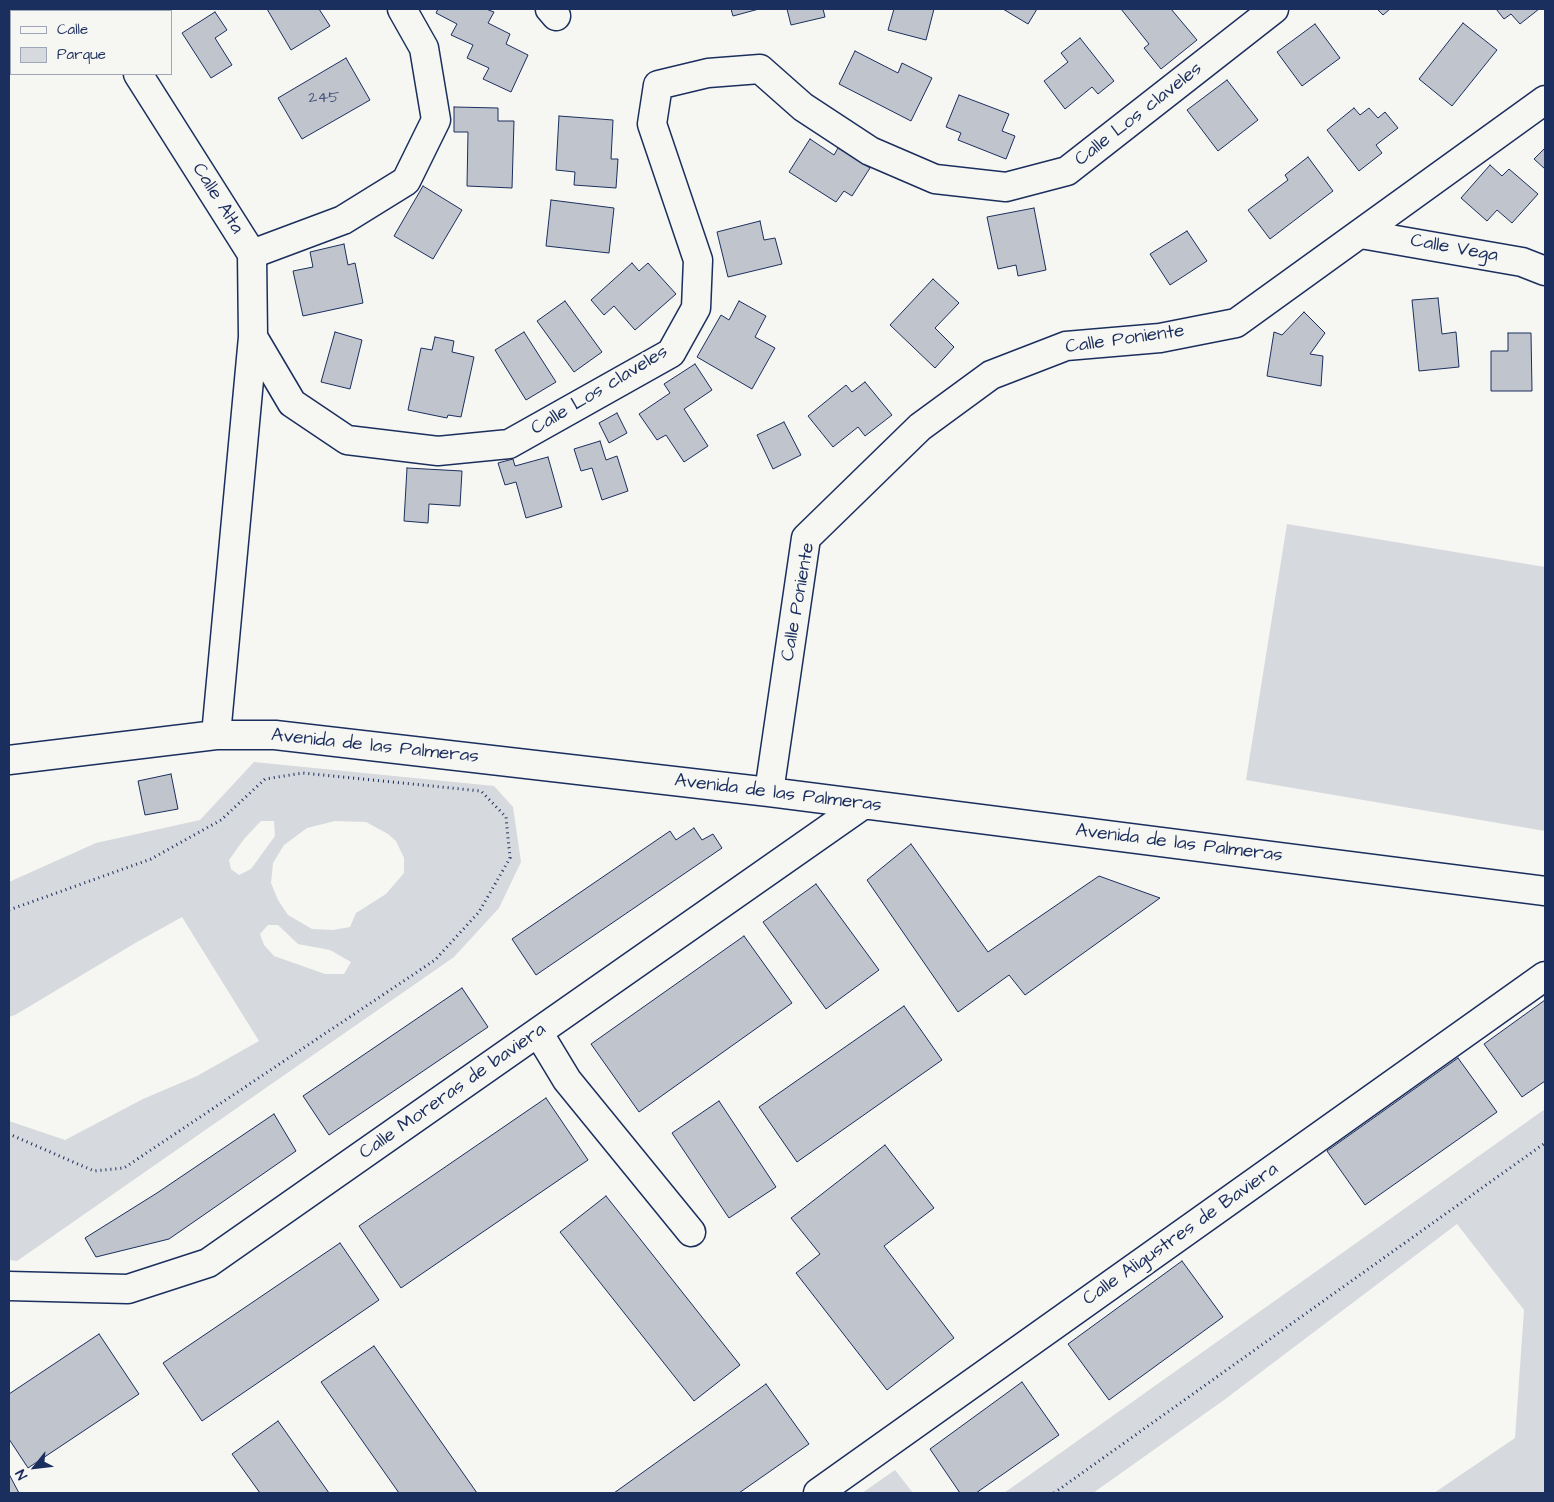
<!DOCTYPE html>
<html>
<head>
<meta charset="utf-8">
<style>
  body { margin:0 }
  #map { position:relative; width:1554px; height:1502px; overflow:hidden; background:#f6f6f2; font-family:"Architects Daughter",sans-serif }
  canvas { display:block }
  .frame { position:absolute; inset:0; border:10px solid #1b2f5e; pointer-events:none }
  .legend { position:absolute; left:10px; top:10px; width:162px; height:65px; box-sizing:border-box; background:#f6f6f2; border:1px solid #9ea6b7; margin:0; padding:6px 9px; list-style:none; font-size:15px; color:#1b2f5e }
  .legend li { display:flex; align-items:center; gap:10px; height:25px }
  .legend b { width:25px; border:1px solid #9ea6b7 }
  .north { position:absolute; left:10px; top:1442px; width:50px; height:50px; -webkit-text-stroke:4px #f6f6f2; paint-order:stroke; rotate:241deg; font-size:14px; font-weight:700; line-height:20px; text-align:center; color:#1b2f5e }
  .north::after { content:''; display:block; margin:auto; width:18px; height:22px; background:#1b2f5e; clip-path:polygon(50% 0,100% 100%,50% 72%,0 100%) }
</style>
</head>
<body>
<div id="map">
<canvas width="1554" height="1502"></canvas>
<div class="frame"></div>
<ul class="legend">
<li><b style="height:6px;background:#f6f6f2"></b>Calle</li>
<li><b style="height:14px;background:#d6d9dd"></b>Parque</li>
</ul>
<div class="north">N</div>
</div>
<script>
const ctx = document.querySelector('canvas').getContext('2d');
ctx.lineJoin = 'round';
function fillPath(path, color) { ctx.fillStyle = color; ctx.fill(path, 'evenodd'); }
const poly = rows => new Path2D(rows.map(r => 'M' + r).join(''));
function strokePath(path, color, width, dash) { ctx.strokeStyle = color; ctx.lineWidth = width; ctx.lineCap = dash ? 'butt' : 'round'; ctx.setLineDash(dash || []); ctx.stroke(path); }
function drawText(font, color, halo, rows, align = 'center') {
  ctx.font = font + ' "Architects Daughter",sans-serif'; ctx.lineWidth = 4.5; ctx.setLineDash([]); ctx.textBaseline = 'middle'; ctx.strokeStyle = halo; ctx.fillStyle = color; for (const [text, x, y, turn = 0] of rows) {
    ctx.save(); ctx.translate(x, y); ctx.rotate((+turn || 0) * Math.PI / 180); ctx.textAlign = isNaN(turn) ? turn : align; if (halo) ctx.strokeText(text, 0, 0); ctx.fillText(text, 0, 0); ctx.restore();
  }
}
fillPath(poly([
  [1287,524,1545,567,1545,831,1246,780],
  [254,762,494,786,513,807,521,862,499,908,454,957,17,1261,9,1260,9,1121,65,1140,143,1099,197,1076,259,1041,182,917,137,942,15,1015,9,1017,9,882,96,843,200,820],
  [261,821,274,821,275,836,251,869,239,875,231,869,229,860,244,839],
  [335,821,366,822,388,834,396,841,404,858,404,873,386,894,356,913,350,927,333,930,312,929,288,915,278,900,271,883,273,863,284,845,307,828],
  [268,925,278,925,298,944,330,950,351,962,344,974,325,974,274,956,264,945,260,934],
  [1545,1109,1545,1493,1434,1493,1515,1438,1524,1310,1457,1224,1224,1400,1093,1493,1004,1493],
  [895,1470,913,1493,862,1493]
]), '#d6d9dd');
const building = poly([
  [121,9,145,9,141,11,123,11,121,9],
  [267,9,319,9,330,26,291,50,267,9],
  [438,9,486,9,494,12,488,23,510,34,506,44,528,55,511,92,483,79,489,68,467,58,473,45,451,35,457,24,436,13,438,9],
  [731,9,759,9,733,16,731,9],
  [787,9,823,9,825,17,791,25,787,9],
  [894,9,934,9,926,40,888,30,894,9],
  [1003,9,1037,9,1028,24,1003,9],
  [1121,9,1171,9,1197,40,1161,69,1144,48,1149,44,1121,9],
  [1377,9,1390,9,1383,15,1377,9],
  [1496,9,1539,9,1520,24,1511,14,1504,19,1496,9],
  [215,12,227,30,215,38,232,65,211,78,182,33,215,12],
  [1463,23,1497,50,1452,106,1419,79,1463,23],
  [1315,24,1340,58,1302,86,1277,52,1315,24],
  [1080,38,1114,81,1098,94,1092,87,1065,109,1044,81,1068,62,1061,53,1080,38],
  [855,51,898,73,902,63,932,78,911,121,839,84,855,51],
  [346,58,370,100,302,139,278,98,346,58],
  [1227,80,1258,120,1218,151,1187,110,1227,80],
  [959,95,1009,114,1002,131,1015,136,1006,159,958,140,961,133,946,127,959,95],
  [454,107,498,108,498,121,514,121,512,188,467,186,468,132,454,132,454,107],
  [1354,108,1360,115,1369,108,1378,118,1385,112,1398,128,1376,145,1382,153,1359,171,1327,130,1354,108],
  [559,116,613,120,611,159,618,159,616,188,574,185,575,172,556,170,559,116],
  [810,139,834,155,838,148,870,168,852,196,844,191,836,202,789,172,810,139],
  [1545,148,1545,169,1534,159,1545,148],
  [1308,157,1333,191,1270,239,1248,210,1288,180,1285,175,1308,157],
  [1490,165,1502,176,1509,169,1538,194,1512,223,1497,210,1487,221,1461,198,1490,165],
  [423,186,462,210,433,259,394,236,423,186],
  [551,200,614,208,609,253,546,246,551,200],
  [1034,208,1046,270,1018,276,1016,265,998,269,987,217,1034,208],
  [760,221,764,240,775,238,782,264,728,277,717,232,760,221],
  [1187,231,1207,261,1170,285,1150,254,1187,231],
  [344,244,348,265,355,263,363,303,303,316,293,271,313,267,310,252,344,244],
  [632,263,639,271,648,263,676,294,635,330,614,306,604,315,591,300,632,263],
  [933,279,959,303,935,328,954,347,935,368,890,325,933,279],
  [1438,298,1442,334,1456,332,1459,367,1419,371,1412,300,1438,298],
  [565,301,602,352,574,372,537,321,565,301],
  [739,301,766,316,755,337,775,348,752,389,697,357,721,315,729,320,739,301],
  [1304,312,1325,333,1310,354,1323,356,1321,386,1267,376,1274,332,1282,335,1304,312],
  [335,332,362,340,350,389,321,382,335,332],
  [524,332,556,382,526,400,495,350,524,332],
  [1508,333,1531,333,1532,391,1491,391,1491,351,1508,351,1508,333],
  [435,337,454,341,452,352,474,357,461,417,448,415,447,418,408,410,421,348,432,350,435,337],
  [695,364,712,390,684,409,708,446,684,462,666,435,657,440,639,414,670,393,664,384,695,364],
  [865,382,892,415,865,436,858,427,833,447,808,416,846,385,852,392,865,382],
  [617,413,627,433,609,443,599,423,617,413],
  [784,422,801,455,773,469,757,435,784,422],
  [600,441,606,460,617,456,628,491,602,500,592,468,581,471,574,449,600,441],
  [548,457,562,507,526,518,516,482,505,485,498,463,513,459,515,466,548,457],
  [407,468,462,471,460,506,429,504,428,523,404,521,407,468],
  [171,774,178,809,145,815,138,781,171,774],
  [694,828,702,840,713,834,722,848,536,975,512,939,670,831,676,840,694,828],
  [911,844,988,952,1099,876,1160,898,1025,995,1009,975,958,1012,867,880,911,844],
  [816,884,879,970,826,1009,763,922,816,884],
  [744,936,792,1003,639,1112,591,1044,744,936],
  [462,988,488,1027,329,1135,303,1096,462,988],
  [1545,1000,1545,1081,1522,1097,1484,1044,1545,1000],
  [904,1006,942,1060,797,1162,759,1107,904,1006],
  [1458,1058,1497,1112,1365,1205,1327,1151,1458,1058],
  [546,1098,588,1160,401,1288,359,1226,546,1098],
  [719,1101,776,1187,729,1218,672,1133,719,1101],
  [274,1114,296,1151,169,1239,96,1257,85,1238,157,1193,274,1114],
  [885,1145,934,1208,884,1246,954,1338,887,1390,796,1273,820,1254,791,1218,885,1145],
  [606,1196,740,1365,694,1401,560,1232,606,1196],
  [340,1243,379,1300,202,1421,163,1363,340,1243],
  [1182,1261,1223,1317,1109,1400,1068,1344,1182,1261],
  [99,1334,139,1394,28,1468,9,1439,9,1394,99,1334],
  [374,1346,477,1493,399,1493,321,1382,374,1346],
  [1022,1382,1059,1435,976,1493,960,1493,930,1449,1022,1382],
  [766,1384,809,1444,739,1493,614,1493,766,1384],
  [278,1421,329,1493,260,1493,232,1454,278,1421],
  [10,1476,19,1493,9,1493,9,1477,10,1476]
]);
fillPath(building, '#c0c4cd');
strokePath(building, '#1b2f5e', 1);
const minor = poly([
  [97,9,98,11],
  [550,9,556,16],
  [138,74,252,254,253,337,216,735],
  [1361,234,1522,262,1545,271],
  [252,254,343,220,406,181,436,120,424,48,402,9],
  [253,337,292,403,347,440,438,451,509,444,671,353,696,308,698,260,652,124,658,85,708,73,760,69,803,107,870,151,935,179,1006,187,1067,171,1274,9],
  [9,760,216,735,275,735,769,792,1545,891],
  [769,792,806,538,920,427,991,375,1066,346,1160,338,1236,323,1545,100],
  [538,1032,567,1080,691,1232],
  [9,1286,128,1289,208,1263,864,804],
  [818,1493,1545,976]
]);
strokePath(minor, '#1b2f5e', 31);
strokePath(poly([
  [9,910,151,859,221,820,265,779,303,773,481,791,506,817,510,858,479,912,435,960,124,1168,94,1171,9,1134],
  [1054,1493,1545,1143]
]), '#1b2f5e', 3, [1, 4]);
strokePath(minor, '#f6f6f2', 28);
drawText('16px', '#44547a', null, [
  ["245",324,99]
]);
drawText('19px', '#1b2f5e', '#f6f6f2', [
  ["Calle Los claveles",1139,115,-38],
  ["Calle Alta",217,199,58],
  ["Calle Vega",1454,249,10],
  ["Calle Poniente",1125,340,-8],
  ["Calle Los claveles",600,391,-31],
  ["Calle Poniente",799,602,-80],
  ["Avenida de las Palmeras",375,747,6],
  ["Avenida de las Palmeras",778,794,7],
  ["Avenida de las Palmeras",1179,844,7],
  ["Calle Moreras de baviera",453,1092,-35],
  ["Calle Aligustres de Baviera",1181,1235,-35]
]);
</script>
</body>
</html>
